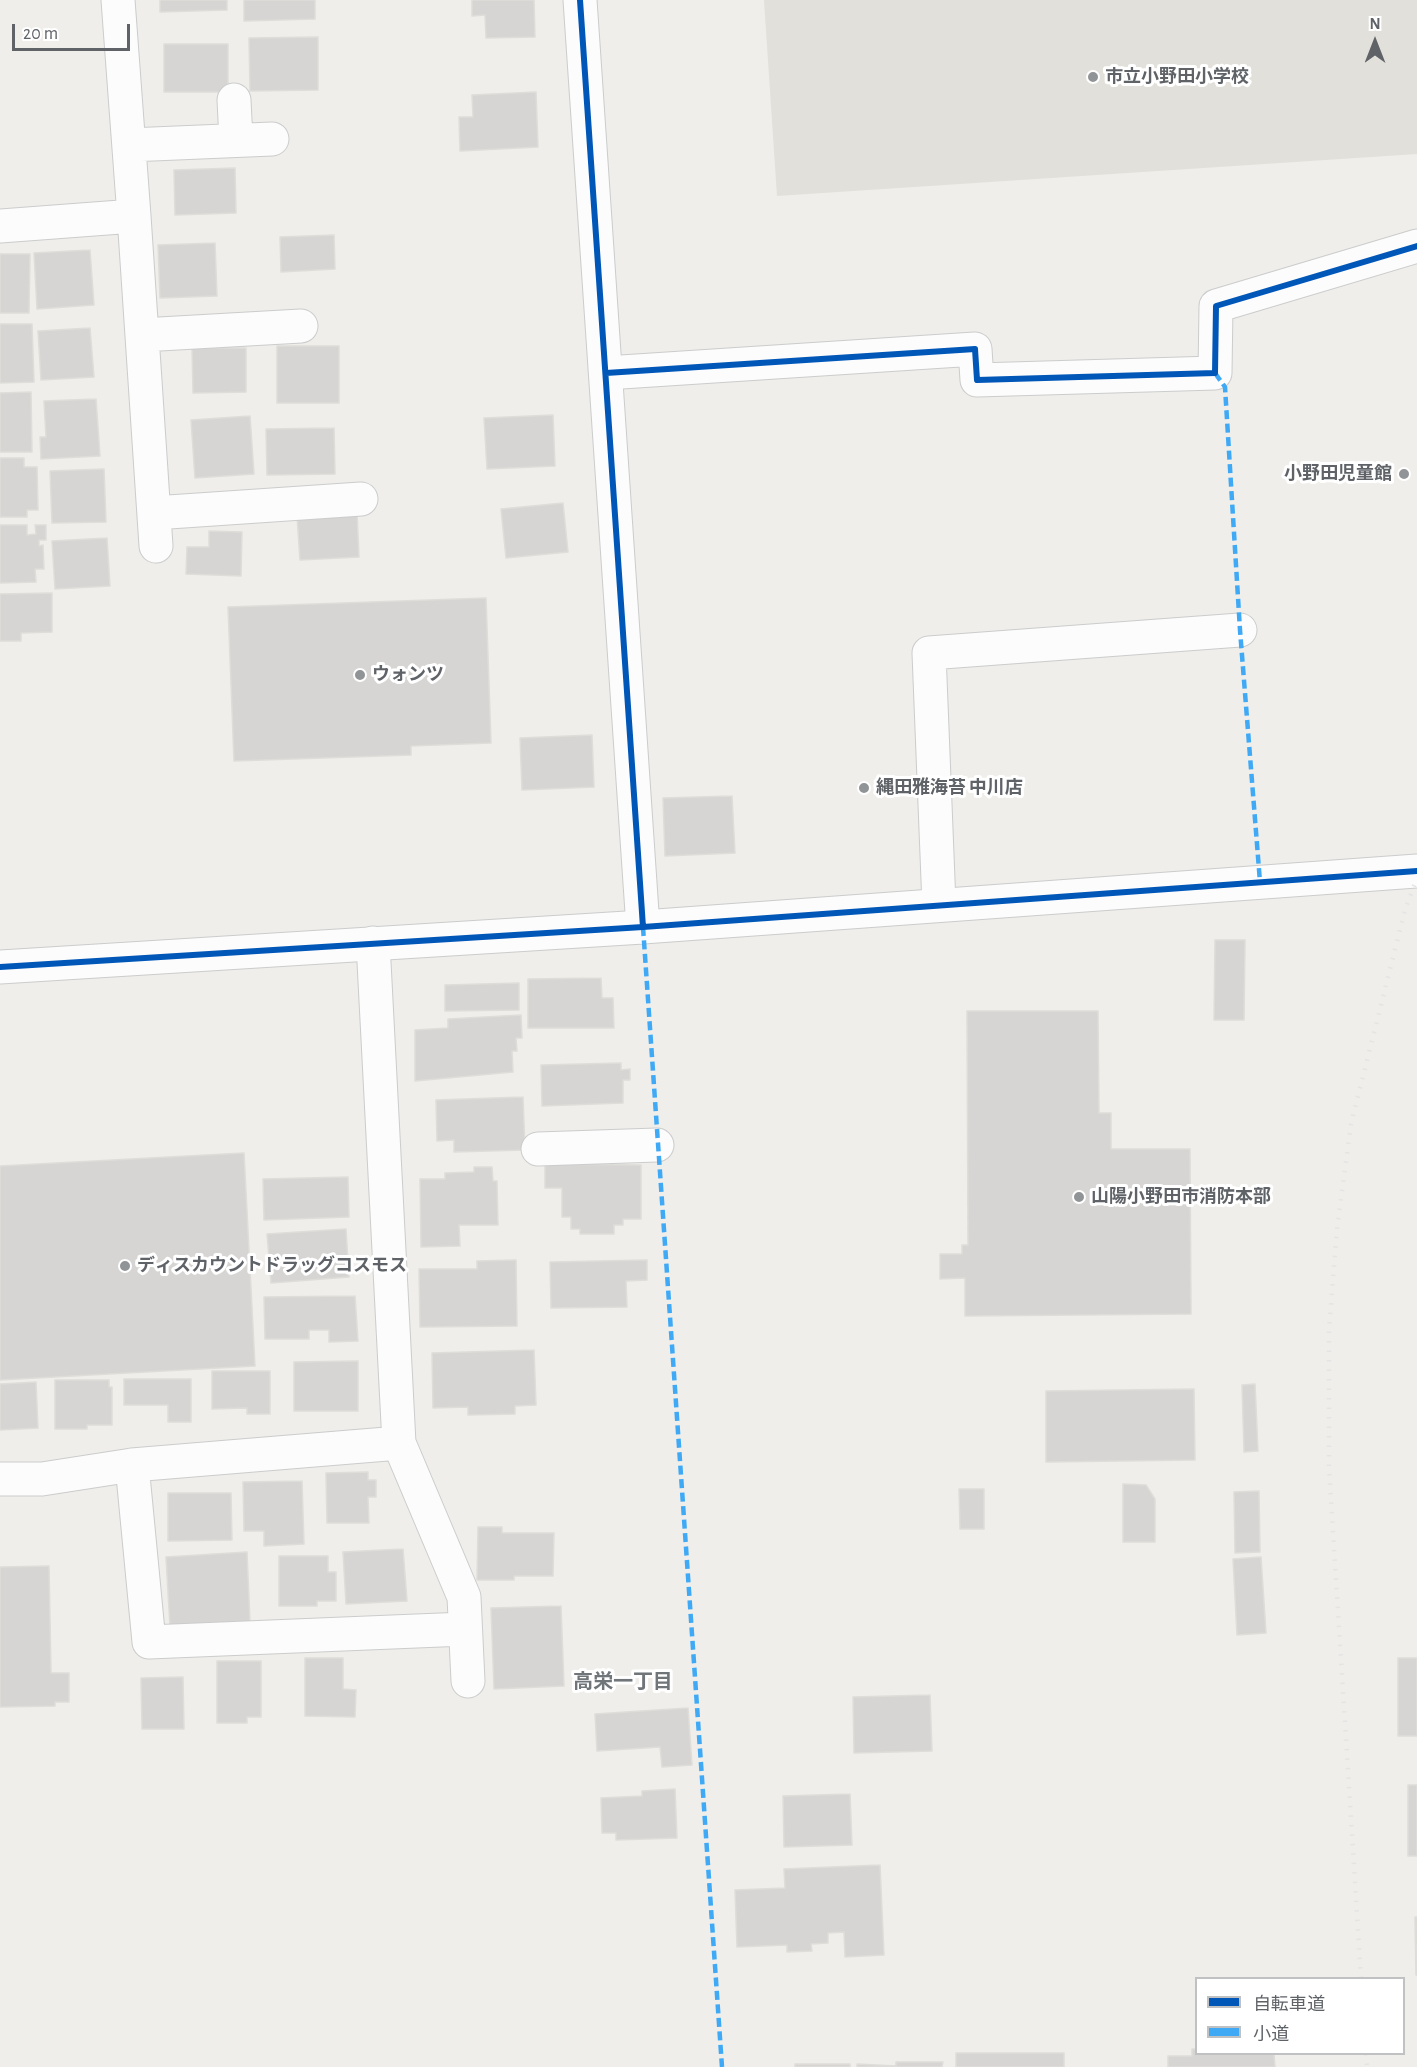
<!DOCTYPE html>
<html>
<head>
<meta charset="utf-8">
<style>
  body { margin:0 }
  #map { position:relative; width:1417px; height:2067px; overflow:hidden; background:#efeeea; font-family:"Alegreya Sans","Noto Sans JP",sans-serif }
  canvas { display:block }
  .legend { position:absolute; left:1195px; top:1977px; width:210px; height:78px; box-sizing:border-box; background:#fff; border:2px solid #bfc1c3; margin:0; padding:8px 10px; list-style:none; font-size:18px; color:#5f6368 }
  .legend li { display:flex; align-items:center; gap:12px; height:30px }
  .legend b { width:30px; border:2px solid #bfc1c3 }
  .north { position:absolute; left:1345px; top:12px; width:60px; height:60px; -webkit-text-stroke:4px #fff; paint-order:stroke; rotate:0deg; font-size:16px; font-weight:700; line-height:24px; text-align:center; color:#5f6368 }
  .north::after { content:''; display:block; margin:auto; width:21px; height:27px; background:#5f6368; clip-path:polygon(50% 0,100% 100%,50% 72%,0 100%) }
  .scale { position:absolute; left:12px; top:24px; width:118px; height:27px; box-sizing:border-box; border:3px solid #5f6368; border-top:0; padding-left:8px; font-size:18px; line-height:21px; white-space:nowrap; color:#5f6368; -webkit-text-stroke:4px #fff; paint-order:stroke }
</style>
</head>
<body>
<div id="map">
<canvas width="1417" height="2067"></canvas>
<ul class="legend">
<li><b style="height:8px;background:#0057b8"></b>自転車道</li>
<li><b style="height:8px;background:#3fa9f5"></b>小道</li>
</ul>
<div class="north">N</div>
<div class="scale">20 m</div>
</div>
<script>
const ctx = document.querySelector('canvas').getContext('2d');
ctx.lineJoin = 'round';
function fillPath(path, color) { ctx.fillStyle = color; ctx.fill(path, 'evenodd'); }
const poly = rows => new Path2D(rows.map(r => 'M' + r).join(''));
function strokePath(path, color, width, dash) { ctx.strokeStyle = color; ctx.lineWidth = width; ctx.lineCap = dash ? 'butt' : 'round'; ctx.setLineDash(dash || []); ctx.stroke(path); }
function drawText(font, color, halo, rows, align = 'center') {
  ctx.font = font + ' "Alegreya Sans","Noto Sans JP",sans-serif'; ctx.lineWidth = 6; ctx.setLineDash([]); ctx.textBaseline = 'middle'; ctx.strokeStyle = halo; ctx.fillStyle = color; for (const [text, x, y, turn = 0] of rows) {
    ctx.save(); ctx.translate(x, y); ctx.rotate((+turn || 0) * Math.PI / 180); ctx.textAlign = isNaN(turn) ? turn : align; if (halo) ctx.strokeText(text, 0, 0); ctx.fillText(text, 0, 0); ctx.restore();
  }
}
fillPath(poly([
  [764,0,1417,0,1417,154,777,196]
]), '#e2e0da');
const building = poly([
  [160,0,227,0,227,10,160,12,160,0],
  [244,0,315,0,315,19,244,21,244,0],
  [472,0,534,0,535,37,486,38,485,15,472,16,472,0],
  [318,37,318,90,250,91,249,38,318,37],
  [164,44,228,44,228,92,164,92,164,44],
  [536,92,538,147,460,151,459,117,473,117,472,95,536,92],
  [235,168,236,213,175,215,174,170,235,168],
  [334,235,335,269,281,272,280,237,334,235],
  [215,243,217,296,160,298,158,245,215,243],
  [90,250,94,305,37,309,34,253,90,250],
  [0,254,30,254,29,313,0,313,0,254],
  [0,324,32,324,34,382,0,383,0,324],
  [90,328,94,377,41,380,38,331,90,328],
  [277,346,339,346,339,403,277,403,277,346],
  [192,348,246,348,246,392,193,393,192,348],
  [31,392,32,452,0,452,0,393,31,392],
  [96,399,100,456,41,459,40,437,46,437,44,401,96,399],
  [553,415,555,466,487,469,484,418,553,415],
  [250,416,254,474,195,478,191,420,250,416],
  [334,428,335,474,267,475,266,429,334,428],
  [0,458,24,458,24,467,37,467,38,510,27,510,27,517,0,517,0,458],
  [104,469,106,522,52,523,50,471,104,469],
  [563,503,568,552,506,558,501,509,563,503],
  [357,512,359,557,300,560,297,516,357,512],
  [0,525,27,525,27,535,36,534,35,525,46,525,46,540,39,540,39,546,43,545,44,569,35,569,36,582,0,583,0,525],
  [209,531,242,532,241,576,186,574,187,547,209,547,209,531],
  [107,538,110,586,55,589,52,541,107,538],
  [52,593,52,632,21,633,21,641,0,641,0,594,52,593],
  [486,598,491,743,411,746,411,755,234,761,228,607,486,598],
  [592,735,594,787,522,790,520,738,592,735],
  [732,796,735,853,665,856,663,798,732,796],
  [1215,940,1245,940,1244,1020,1214,1020,1215,940],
  [601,978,602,998,613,998,614,1028,528,1028,528,979,601,978],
  [519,983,519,1010,445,1011,445,985,519,983],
  [967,1011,1098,1011,1099,1113,1111,1113,1111,1149,1190,1149,1191,1314,965,1316,965,1278,940,1279,940,1254,962,1254,962,1245,968,1245,967,1011],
  [521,1015,522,1038,516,1038,517,1051,512,1051,513,1072,415,1081,415,1030,448,1028,448,1019,521,1015],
  [621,1063,621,1070,630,1069,630,1080,623,1080,623,1103,542,1106,541,1065,621,1063],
  [523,1097,525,1150,454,1152,454,1140,437,1141,436,1100,523,1097],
  [244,1153,255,1366,0,1380,0,1166,244,1153],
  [545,1164,641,1165,641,1219,623,1219,623,1225,614,1225,614,1234,580,1234,580,1229,571,1229,571,1217,562,1217,562,1188,545,1188,545,1164],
  [474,1167,492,1167,493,1181,497,1181,498,1225,459,1225,460,1246,421,1247,420,1179,445,1179,445,1173,474,1172,474,1167],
  [348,1177,349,1217,264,1220,263,1179,348,1177],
  [346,1229,349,1277,271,1283,267,1234,346,1229],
  [516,1260,517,1326,420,1327,419,1269,477,1269,477,1261,516,1260],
  [647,1260,647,1280,626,1281,627,1307,551,1308,550,1262,647,1260],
  [355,1296,358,1341,329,1342,329,1330,309,1330,309,1339,265,1339,264,1297,355,1296],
  [534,1350,536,1405,515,1406,515,1414,468,1415,468,1407,433,1408,432,1353,534,1350],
  [358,1361,358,1411,294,1411,294,1362,358,1361],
  [212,1371,270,1371,270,1414,247,1414,247,1408,212,1409,212,1371],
  [124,1379,191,1379,191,1422,168,1422,168,1405,124,1405,124,1379],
  [55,1380,109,1380,109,1387,112,1387,112,1425,87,1425,87,1429,55,1429,55,1380],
  [36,1382,38,1428,0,1430,0,1384,36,1382],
  [1255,1384,1258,1451,1244,1452,1242,1385,1255,1384],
  [1194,1389,1195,1460,1046,1462,1046,1391,1194,1389],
  [368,1472,368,1480,376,1480,376,1497,368,1497,369,1523,327,1523,326,1473,368,1472],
  [302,1481,304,1544,264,1546,264,1531,244,1531,243,1482,302,1481],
  [1123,1484,1146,1485,1155,1499,1155,1542,1123,1542,1123,1484],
  [959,1489,984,1489,984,1529,960,1529,959,1489],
  [1259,1491,1260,1552,1235,1553,1234,1492,1259,1491],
  [168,1493,231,1493,232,1540,168,1541,168,1493],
  [478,1527,502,1527,502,1533,554,1533,553,1576,514,1576,514,1580,477,1580,478,1527],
  [403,1549,407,1601,346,1604,343,1552,403,1549],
  [247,1552,250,1622,170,1627,166,1557,247,1552],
  [279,1556,328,1556,328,1572,336,1572,336,1601,317,1601,317,1606,279,1606,279,1556],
  [1261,1557,1266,1633,1237,1635,1233,1559,1261,1557],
  [49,1566,51,1673,69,1673,69,1702,55,1702,55,1706,0,1707,0,1567,49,1566],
  [561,1606,564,1686,494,1689,491,1608,561,1606],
  [305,1658,343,1658,343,1689,356,1690,355,1717,305,1716,305,1658],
  [1398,1658,1417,1658,1417,1736,1398,1736,1398,1658],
  [217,1661,261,1661,261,1717,247,1717,247,1723,217,1723,217,1661],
  [183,1677,184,1729,142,1729,141,1678,183,1677],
  [930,1695,932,1751,854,1753,853,1697,930,1695],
  [688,1708,692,1765,662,1767,660,1747,597,1751,595,1714,688,1708],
  [1408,1785,1417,1785,1417,1856,1408,1856,1408,1785],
  [675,1789,677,1838,616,1840,616,1833,602,1833,601,1798,642,1796,642,1791,675,1789],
  [850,1794,852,1845,784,1847,783,1796,850,1794],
  [880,1865,884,1955,845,1957,844,1932,828,1933,828,1943,811,1944,812,1951,787,1952,787,1945,737,1947,735,1890,785,1888,784,1869,880,1865],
  [1415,1917,1417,1917,1417,1975,1416,1975,1415,1917],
  [1192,2049,1196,2049,1196,2054,1274,2054,1275,2067,1168,2067,1168,2056,1192,2056,1192,2049],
  [956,2053,1064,2053,1064,2067,956,2067,956,2053],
  [896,2062,943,2062,942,2067,857,2067,857,2064,896,2066,896,2062],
  [795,2064,850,2064,850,2067,795,2067,795,2064]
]);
fillPath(building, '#d6d5d3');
strokePath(building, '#deddd9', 1.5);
const minor = poly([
  [580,0,643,927],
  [234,100,236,140],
  [129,145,272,139],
  [134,216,156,546],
  [0,226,134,216,118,0],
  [142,335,301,326],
  [606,373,975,349,977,380,1215,373,1216,306,1417,246],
  [154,513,361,499],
  [939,905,929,653,1240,630],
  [373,943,399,1443,464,1597,468,1681],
  [538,1149,657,1145],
  [132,1465,149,1642,465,1629],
  [0,1479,42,1479,132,1465,399,1443]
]);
const tertiary = poly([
  [0,967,643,927,1417,871]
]);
strokePath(minor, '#cbcccc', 35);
strokePath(tertiary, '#cbcccc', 35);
strokePath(minor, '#fdfcfc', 33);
strokePath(tertiary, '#fdfcfc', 33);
strokePath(poly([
  [1361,1978,1329,1468,1329,1330,1337,1229,1351,1124,1405,910,1417,878],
  [1366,2054,1367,2067]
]), '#e4e4e4', 4.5, [1.5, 8]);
strokePath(poly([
  [1215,373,1225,387,1240,630,1260,882],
  [643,927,722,2067]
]), '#3fa9f5', 4.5, [9, 4.5]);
strokePath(poly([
  [580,0,643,927],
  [606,373,975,349,977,380,1215,373,1216,306,1417,246],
  [0,967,643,927,1417,871]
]), '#0057b8', 6);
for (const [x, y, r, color] of [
  [1093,77,6,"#919496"],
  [1404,474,6,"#919496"],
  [360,675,6,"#919496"],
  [864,788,6,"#919496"],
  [1079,1197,6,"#919496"],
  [125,1266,6,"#919496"]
]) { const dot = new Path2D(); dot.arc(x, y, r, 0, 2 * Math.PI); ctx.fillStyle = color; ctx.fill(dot); strokePath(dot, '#fff', 2); }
drawText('bold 18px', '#5f6368', '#fff', [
  ["市立小野田小学校",1105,77],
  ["小野田児童館",1392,474,"right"],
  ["ウォンツ",372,675],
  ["縄田雅海苔 中川店",876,788],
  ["山陽小野田市消防本部",1091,1197],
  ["ディスカウントドラッグコスモス",137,1266]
], 'left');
drawText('bold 20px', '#70757a', '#fff', [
  ["高栄一丁目",623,1682]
]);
</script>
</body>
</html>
